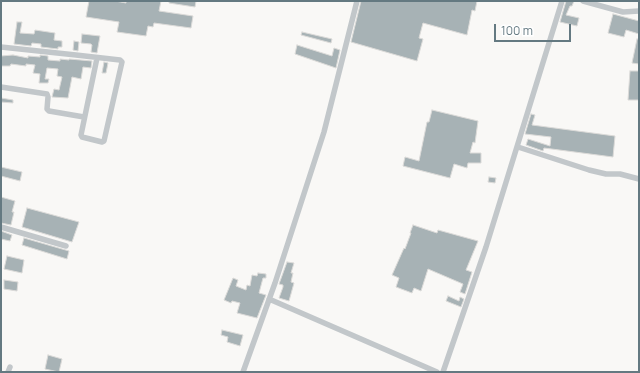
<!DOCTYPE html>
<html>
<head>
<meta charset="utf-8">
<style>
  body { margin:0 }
  #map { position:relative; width:640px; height:373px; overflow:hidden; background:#f9f8f6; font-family:Manrope,sans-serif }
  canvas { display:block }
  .frame { position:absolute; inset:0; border:2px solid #647981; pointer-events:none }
  .scale { position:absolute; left:494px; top:24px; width:77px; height:18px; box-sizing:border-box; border:2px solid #647981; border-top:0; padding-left:5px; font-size:12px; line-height:14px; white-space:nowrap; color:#647981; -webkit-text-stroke:3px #fff; paint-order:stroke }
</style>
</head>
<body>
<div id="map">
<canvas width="640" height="373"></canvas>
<div class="frame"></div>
<div class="scale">100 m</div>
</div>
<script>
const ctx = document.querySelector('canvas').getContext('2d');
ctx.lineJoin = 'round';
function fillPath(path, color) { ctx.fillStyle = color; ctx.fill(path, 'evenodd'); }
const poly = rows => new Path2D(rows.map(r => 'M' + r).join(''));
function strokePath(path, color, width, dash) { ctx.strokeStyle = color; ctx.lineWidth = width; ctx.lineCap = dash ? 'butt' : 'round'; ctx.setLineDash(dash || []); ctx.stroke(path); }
const building = poly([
  [89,1,115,1,126,3,126,1,161,1,159,11,193,16,191,28,154,23,153,27,148,26,146,36,117,32,119,22,86,17,89,1],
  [169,1,196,1,195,7,169,3,169,1],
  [361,1,477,1,475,11,472,10,467,35,423,23,419,38,423,39,417,61,351,42,361,1],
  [566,1,574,1,572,6,570,6,566,15,579,18,577,26,560,22,566,1],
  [613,14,639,21,639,34,626,30,624,37,608,33,613,14],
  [17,22,22,22,20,33,34,34,35,30,55,33,54,40,62,41,62,47,58,47,58,49,41,47,41,44,32,43,31,46,14,44,17,22],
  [302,32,332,39,331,43,301,35,302,32],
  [82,34,100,36,97,53,91,52,92,45,91,44,81,43,82,34],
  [637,39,639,39,639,64,632,63,637,39],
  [74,41,79,42,78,51,73,50,74,41],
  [297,45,332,56,334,48,340,50,336,68,295,54,297,45],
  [13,55,28,58,28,56,40,57,40,55,48,56,48,60,60,61,60,59,69,60,69,59,92,61,91,68,83,67,81,79,72,77,68,98,52,97,54,89,59,90,62,77,57,76,58,69,47,68,45,79,49,79,48,83,39,83,40,74,33,73,35,65,26,64,26,66,11,64,10,66,1,66,1,56,13,55],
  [104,62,108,63,106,73,102,73,104,62],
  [630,71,639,71,639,100,628,100,630,71],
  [1,98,13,100,13,103,1,102,1,98],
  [432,110,478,121,475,143,473,142,470,153,481,153,481,163,468,163,467,168,454,164,450,178,403,166,405,157,419,161,427,122,429,122,432,110],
  [531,114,535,115,532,125,615,136,613,157,544,148,543,151,526,145,528,139,550,146,551,137,525,134,531,114],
  [1,167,22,172,20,181,1,176,1,167],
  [489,177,496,178,495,183,488,182,489,177],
  [1,197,15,201,12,212,14,212,11,225,1,223,1,197],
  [27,208,79,222,72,242,22,227,27,208],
  [413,225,437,233,438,230,478,241,466,270,472,272,465,294,460,292,463,284,428,269,421,291,414,288,412,293,396,287,399,278,392,275,404,248,405,249,411,233,410,233,413,225],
  [1,231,12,235,10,241,1,239,1,231],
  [24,238,69,251,67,259,22,245,24,238],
  [7,256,24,260,22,273,4,269,7,256],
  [287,262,294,263,291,273,293,273,291,282,294,283,289,301,279,298,283,287,283,285,279,284,287,262],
  [258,273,266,274,266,278,263,278,259,293,266,295,257,318,237,313,240,303,232,301,231,303,224,300,233,278,238,280,236,286,246,290,247,285,250,286,252,275,257,276,258,273],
  [4,280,18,282,17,291,4,289,4,280],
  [448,296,459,301,460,297,464,299,461,307,446,301,448,296],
  [222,330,243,335,240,346,227,342,228,337,221,335,222,330],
  [48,355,62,359,59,372,45,369,48,355]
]);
fillPath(building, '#a7b2b5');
strokePath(building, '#dbdad8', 1);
strokePath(poly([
  [583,1,623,12,639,11],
  [1,47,76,55,120,60,122,62,104,141,102,142,82,137,81,135,97,58],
  [1,87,47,94,48,97,47,109,49,111,84,117],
  [518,147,589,170,606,174,620,174,639,179],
  [1,227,66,246],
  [269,299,437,372],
  [8,372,10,367],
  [243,372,275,283,324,132,357,1],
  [443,372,486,247,562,1]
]), '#c2c7ca', 5.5);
</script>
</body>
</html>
